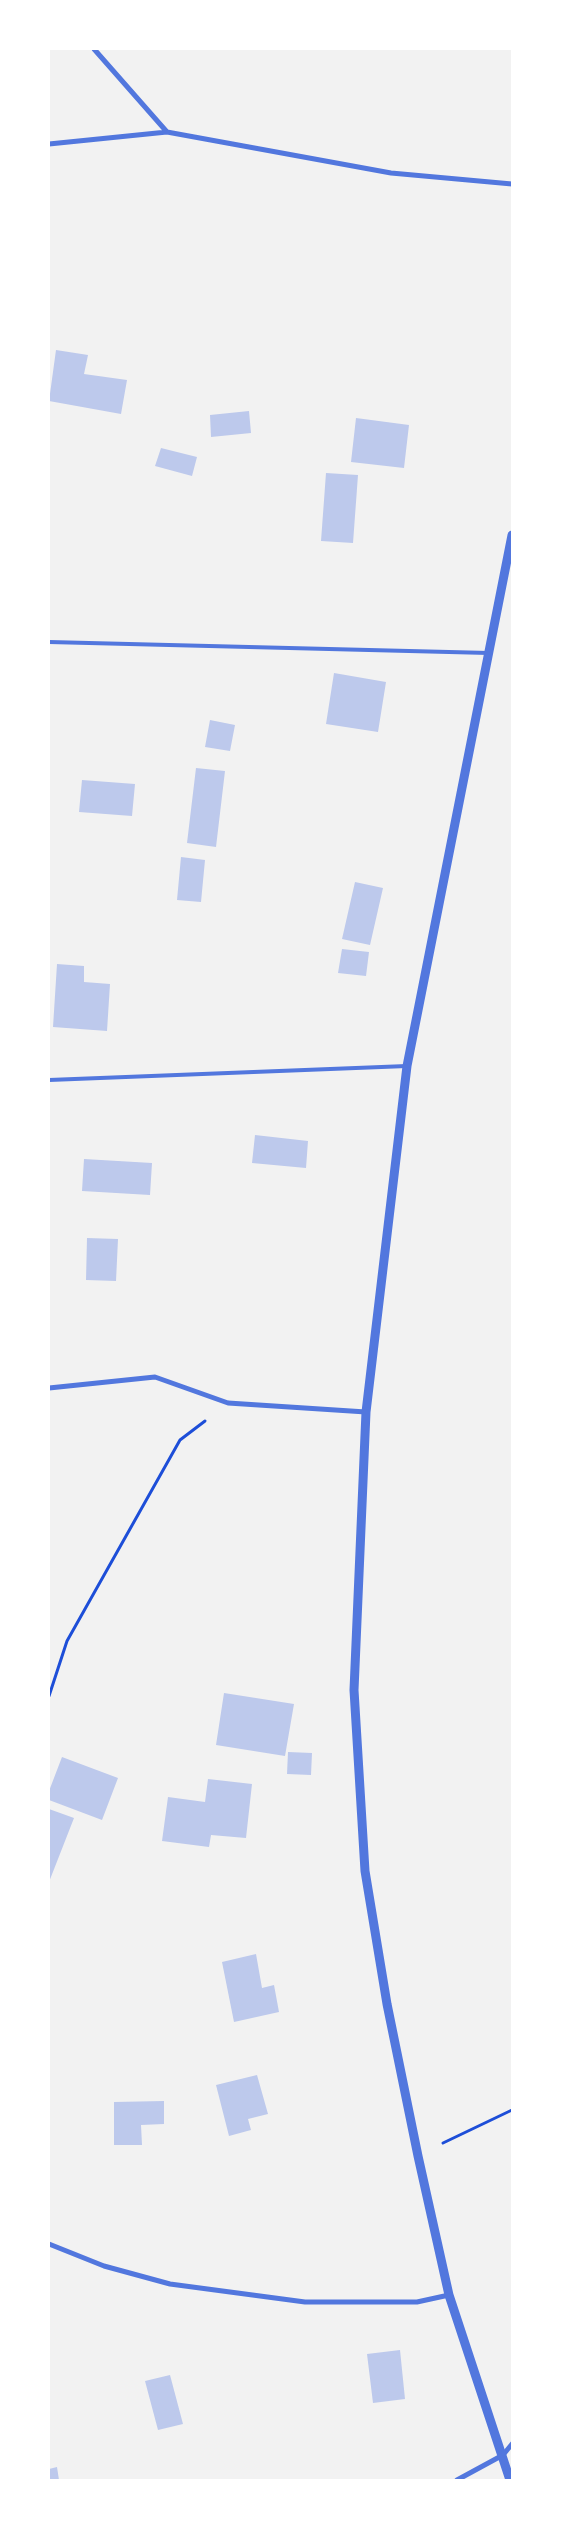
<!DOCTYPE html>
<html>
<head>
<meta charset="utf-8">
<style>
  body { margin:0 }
  #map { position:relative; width:561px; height:2529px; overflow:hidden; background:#f2f2f2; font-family:"Golos Text",sans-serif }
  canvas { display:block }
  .frame { position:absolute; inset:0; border:50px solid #fff; pointer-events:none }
</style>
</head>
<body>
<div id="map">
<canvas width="561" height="2529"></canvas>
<div class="frame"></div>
</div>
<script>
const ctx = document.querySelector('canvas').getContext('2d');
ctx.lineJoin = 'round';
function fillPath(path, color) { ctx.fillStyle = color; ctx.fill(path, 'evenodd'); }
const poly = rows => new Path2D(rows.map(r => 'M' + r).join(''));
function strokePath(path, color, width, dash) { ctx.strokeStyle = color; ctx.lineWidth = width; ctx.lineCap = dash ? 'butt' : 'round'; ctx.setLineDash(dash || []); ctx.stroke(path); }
fillPath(poly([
  [56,350,88,355,84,374,127,380,121,414,49,401],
  [249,411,251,433,211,437,210,415],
  [356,418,409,425,404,468,351,462],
  [161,448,197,457,192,476,155,466],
  [326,473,358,475,353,543,321,541],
  [334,673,386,682,378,732,326,724],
  [210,720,235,725,230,751,205,747],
  [196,768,225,771,216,847,187,843],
  [82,780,135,784,132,816,79,812],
  [181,857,205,860,201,902,177,900],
  [355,882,383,888,370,945,342,939],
  [342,949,369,952,366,976,338,973],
  [57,964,84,966,84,982,110,984,107,1031,53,1027],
  [255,1135,308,1141,306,1168,252,1163],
  [84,1159,152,1163,150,1195,82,1191],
  [87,1238,118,1239,116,1281,86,1280],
  [224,1693,294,1704,285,1756,216,1745],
  [288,1752,312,1753,311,1775,287,1774],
  [62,1757,118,1778,102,1820,49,1800,49,1791],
  [208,1779,252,1784,246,1838,211,1835,209,1847,162,1841,168,1797,205,1802],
  [49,1809,74,1818,49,1882],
  [256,1954,262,1988,274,1985,279,2012,234,2022,222,1962],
  [257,2075,268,2114,248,2119,251,2130,229,2136,216,2085],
  [164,2101,164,2124,141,2125,142,2145,114,2145,114,2102],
  [400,2350,405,2399,373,2403,367,2354],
  [170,2375,183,2424,158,2430,145,2381],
  [57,2467,59,2480,49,2480,49,2469]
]), '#bdc9ec');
strokePath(poly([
  [49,1696,67,1641,180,1440,205,1421],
  [443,2143,512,2110]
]), '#1d4ed8', 3);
strokePath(poly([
  [49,642,489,653],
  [49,1080,407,1066]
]), '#5277de', 4);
strokePath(poly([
  [94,49,167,132],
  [49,144,167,132,391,173,512,184],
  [49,1388,155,1377,228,1403,366,1412],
  [49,2244,104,2266,170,2284,305,2302,417,2302,449,2295],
  [457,2480,503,2455,512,2444]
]), '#5277de', 5);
strokePath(poly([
  [510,2480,449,2295,418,2156,387,2004,365,1871,354,1690,366,1412,407,1066,512,535]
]), '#5277de', 9);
</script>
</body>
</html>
